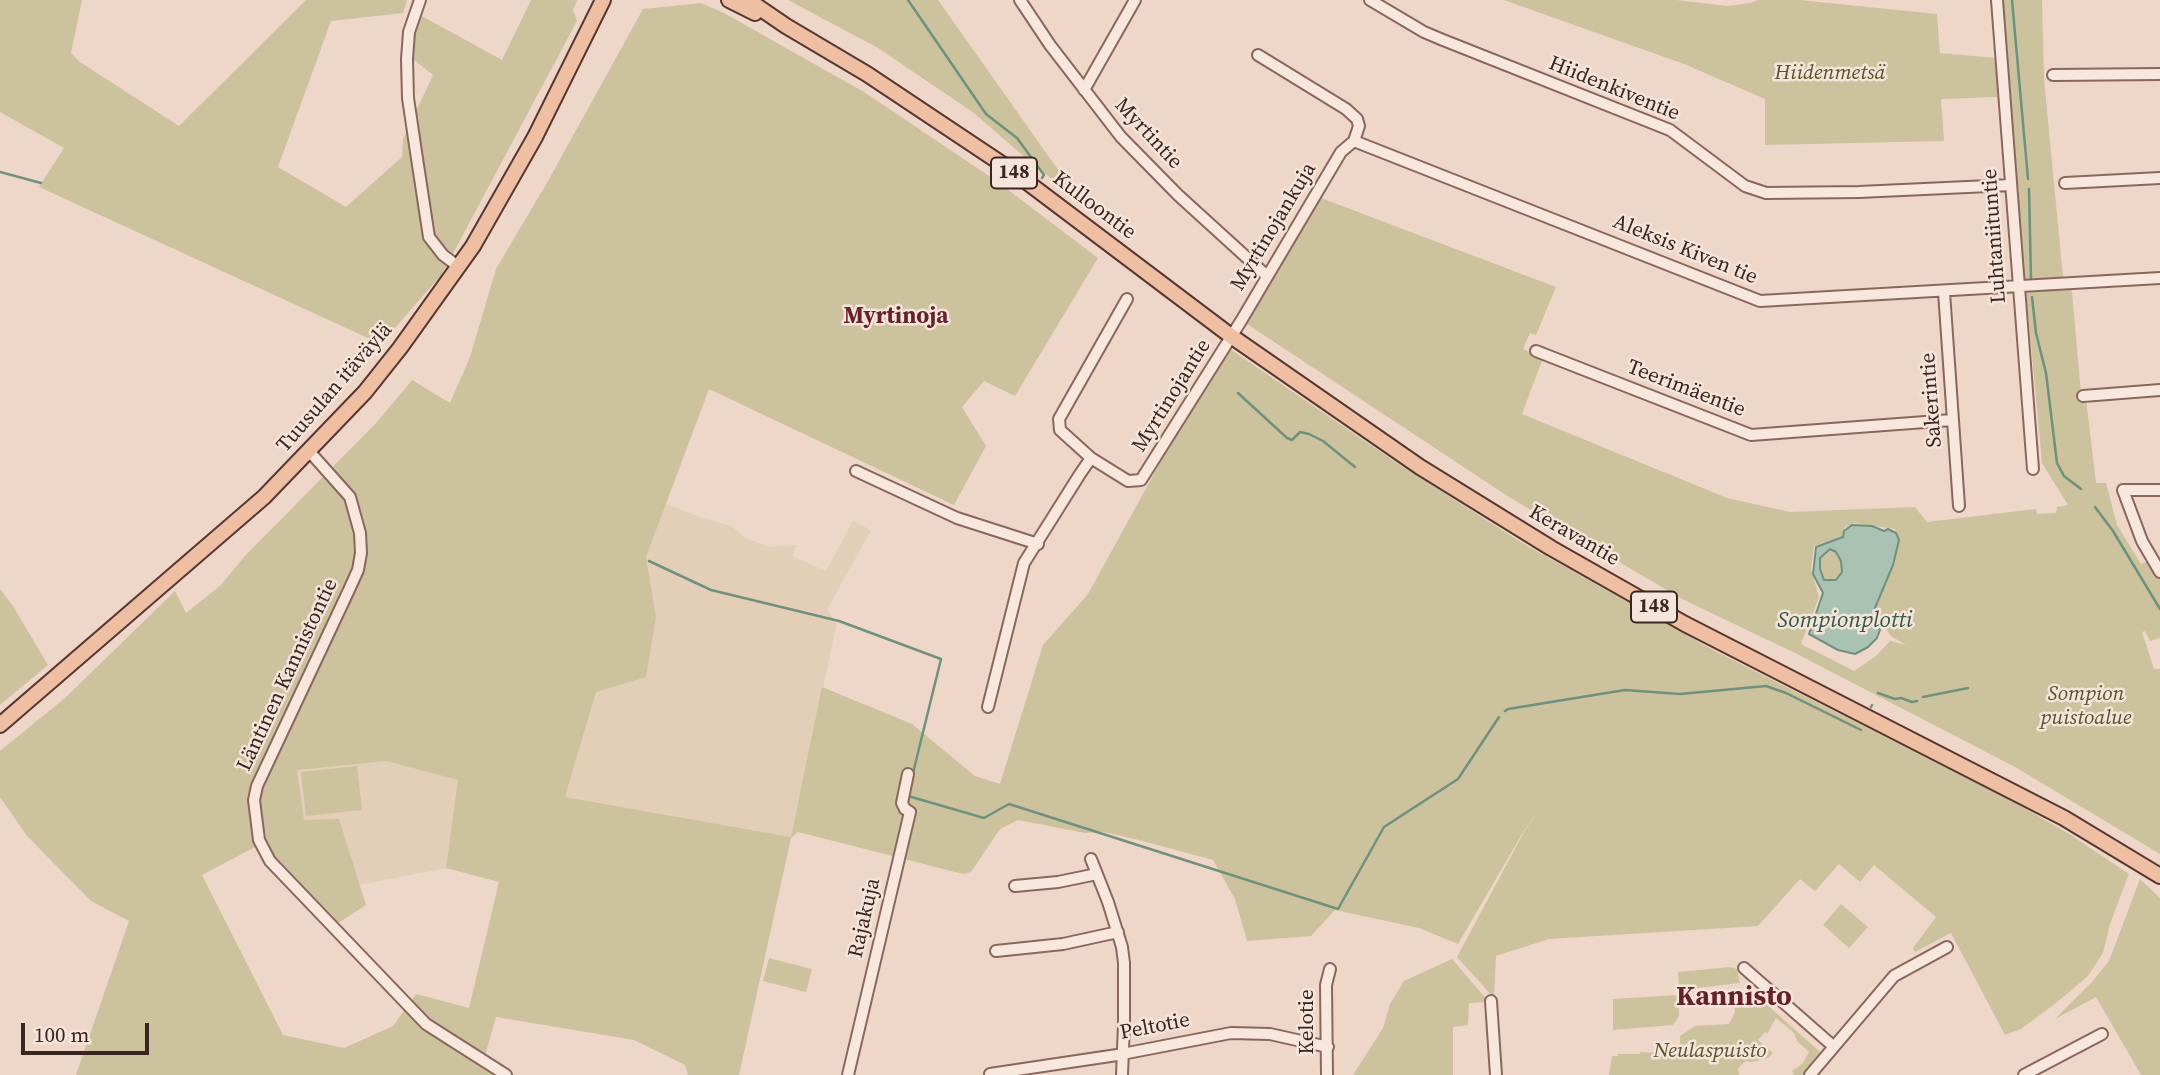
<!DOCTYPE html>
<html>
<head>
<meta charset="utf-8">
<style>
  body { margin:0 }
  #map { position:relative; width:2160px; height:1075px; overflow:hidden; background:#eed7c9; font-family:"Source Serif 4",serif }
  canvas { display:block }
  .scale { position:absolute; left:21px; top:1023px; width:128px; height:32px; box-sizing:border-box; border:4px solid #3b2521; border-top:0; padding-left:9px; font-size:21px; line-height:24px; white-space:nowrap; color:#3b2521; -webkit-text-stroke:5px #f5e4d9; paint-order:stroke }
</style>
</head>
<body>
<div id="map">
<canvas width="2160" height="1075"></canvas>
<div class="scale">100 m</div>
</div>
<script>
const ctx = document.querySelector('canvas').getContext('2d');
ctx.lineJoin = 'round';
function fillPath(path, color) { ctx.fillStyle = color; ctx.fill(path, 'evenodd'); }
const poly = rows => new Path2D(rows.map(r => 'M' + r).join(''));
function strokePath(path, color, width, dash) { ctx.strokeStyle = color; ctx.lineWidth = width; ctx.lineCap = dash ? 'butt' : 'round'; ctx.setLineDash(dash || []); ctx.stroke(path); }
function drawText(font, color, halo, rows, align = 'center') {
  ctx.font = font + ' "Source Serif 4",serif'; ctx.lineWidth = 5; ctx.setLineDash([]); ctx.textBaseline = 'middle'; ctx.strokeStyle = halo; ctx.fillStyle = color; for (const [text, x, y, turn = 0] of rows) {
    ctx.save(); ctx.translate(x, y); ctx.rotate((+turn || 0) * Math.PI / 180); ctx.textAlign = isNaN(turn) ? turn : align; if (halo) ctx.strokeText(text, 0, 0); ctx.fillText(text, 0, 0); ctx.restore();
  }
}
fillPath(poly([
  [665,503,699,517,731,526,746,538,769,547,797,545,792,556,826,571,853,521,871,530,827,610,837,623,791,837,565,797,596,692,656,617,646,557],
  [386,761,459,780,446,868,359,885,339,819,304,821,297,769]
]), '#e3ceb7');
fillPath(poly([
  [0,0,82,0,71,53,80,62,179,126,306,0,407,0,403,13,331,21,278,167,346,207,402,157,403,139,433,75,409,56,418,14,502,60,531,0,577,0,573,10,577,21,442,274,381,344,39,187,64,148,0,112],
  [788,0,938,0,1078,198,1036,167,974,113,878,48],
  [1504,0,1676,0,1728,6,1750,3,1758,0,1799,0,1937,14,1940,53,1996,58,1998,97,1941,99,1944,141,1765,145,1765,99,1684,64],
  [2001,0,2042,0,2044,79,2063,277,2072,292,2081,393,2086,399,2096,483,2106,483,2117,525,2141,564,2151,560,2160,575,2160,638,2150,641,2145,631,2142,632,2154,669,2160,669,2160,854,2015,767,1795,653,1682,599,1509,497,1244,322,1321,198,1556,287,1536,335,1530,333,1523,349,1543,358,1522,414,1727,498,1790,512,1915,507,1927,522,2036,509,2037,514,2056,513,2057,507,2068,505,2042,463,2013,150],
  [1854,523,1895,529,1899,540,1894,564,1874,613,1891,636,1906,645,1890,641,1876,656,1854,671,1801,644,1819,597,1811,569,1814,546,1842,537,1845,528],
  [701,3,724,13,864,92,995,180,1098,258,1015,396,984,381,962,407,986,446,954,505,709,389,646,557,656,617,646,677,596,692,565,797,791,837,822,687,912,724,975,776,1000,784,1043,645,1088,594,1221,352,1230,349,1403,467,1524,544,1715,651,2014,802,2071,835,2129,874,2110,924,2103,953,2088,976,2056,1003,2021,1029,2005,1035,1951,933,1915,952,1913,948,1936,917,1874,865,1860,882,1839,864,1815,891,1800,879,1758,926,1549,939,1496,956,1494,998,1457,957,1525,830,1537,813,1525,829,1458,944,1419,928,1335,910,1311,936,1247,941,1235,899,1213,860,1135,839,1104,832,1085,833,1018,820,1000,829,971,872,963,874,798,832,791,838,739,1075,688,1075,685,1065,634,1040,496,1017,482,1066,497,1075,76,1075,129,921,91,901,27,836,0,797,0,751,65,698,175,591,186,613,221,585,244,557,377,422,412,380,450,403,470,357,496,269,548,181,643,9],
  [386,761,458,780,446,868,499,882,469,1008,416,994,393,1026,344,1048,283,1035,202,875,255,847,277,859,338,923,366,905,339,819,304,820,297,770],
  [1830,549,1836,552,1841,561,1842,572,1836,580,1824,580,1820,569,1820,558],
  [0,589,13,606,48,665,0,705],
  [357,766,362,810,306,816,301,772],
  [2140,879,2160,898,2160,1075,2141,1075,2096,997,2055,1019,2092,982,2109,961],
  [1841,904,1868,927,1849,948,1823,925],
  [769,958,812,969,806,992,763,981],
  [1452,959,1489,1002,1469,1003,1468,1025,1453,1027,1453,1075,1353,1075,1383,1028,1390,1004,1404,981],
  [1730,967,1737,969,1740,983,1679,990,1678,972],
  [1732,992,1750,994,1765,1003,1820,1052,1802,1075,1794,1075,1792,1071,1802,1064,1809,1052,1797,1041,1794,1033,1776,1018,1767,1034,1765,1032,1758,1040,1773,1053,1768,1058,1752,1062,1746,1061,1738,1068,1739,1075,1609,1075,1612,1056,1618,1056,1618,1054,1640,1054,1640,1052,1662,1053,1663,1051,1670,1051,1671,1053,1680,1052,1680,1036,1695,1026,1729,1024,1735,1012],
  [1678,995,1679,1016,1673,1025,1613,1030,1613,999]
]), '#ccc29d');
const water = poly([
  [1852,525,1872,526,1884,531,1888,529,1896,533,1899,540,1893,565,1875,608,1874,616,1880,630,1877,638,1868,647,1855,654,1838,650,1809,634,1823,593,1813,574,1816,547,1843,537,1844,531,1852,525],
  [1830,549,1836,552,1841,561,1842,572,1836,580,1824,580,1820,569,1820,558,1830,549]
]);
fillPath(water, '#aac2b3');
strokePath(water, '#70917e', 2);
strokePath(poly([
  [908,0,986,114,1017,138,1044,175,1042,178],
  [2012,0,2028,179],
  [0,172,41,183],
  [2029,189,2031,279],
  [2032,297,2036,333,2046,373,2057,463,2064,476,2081,489],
  [1238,393,1287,438,1292,440,1300,432,1309,434,1323,441,1355,467],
  [2095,507,2113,531,2160,609],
  [649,561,711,590,839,621,941,659,913,773],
  [1878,693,1895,699,1901,698,1912,702,1917,701],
  [1923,697,1968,688],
  [1871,707,1872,705],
  [1505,711,1508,709,1625,690,1680,694,1766,686,1786,693,1861,730],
  [908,796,984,818,1009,804,1338,909,1384,827,1458,779,1499,717]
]), '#70917e', 2.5);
const minor = poly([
  [420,0,409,32,407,59,408,98,416,152,429,237,443,255,459,267],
  [1020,0,1050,45,1121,137,1178,195,1267,276],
  [1370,0,1424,32,1443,40,1670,130,1745,186,1766,193,1859,192,2011,185],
  [1997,0,2033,469],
  [1258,55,1346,109,1357,119,1359,126,1354,141],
  [2053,75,2160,74],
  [1084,90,1135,0],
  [1354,141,1760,301,2160,278],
  [2065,183,2160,178],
  [1944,292,1959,506],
  [1536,351,1751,435,1952,420],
  [2083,396,2160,390],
  [309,451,350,497,360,533,361,553,358,570,348,592,257,786,254,800,259,840,270,861,426,1024,506,1075],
  [1091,458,1060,430,1059,419,1127,299],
  [856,471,957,518,1038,544],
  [2160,490,2123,490,2142,541,2160,572],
  [988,707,1024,563,1080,474,1091,458,1128,481,1141,480,1241,321,1341,152,1354,141],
  [1091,859,1108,902,1122,947,1124,963,1124,1024,1122,1075],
  [1015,886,1058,882,1097,874],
  [996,951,1063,944,1118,932],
  [1744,968,1833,1046],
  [1491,1001,1496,1075],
  [990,1074,1117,1055,1231,1033,1270,1034,1328,1047],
  [848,1075,910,812,905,809,902,803,908,774],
  [1327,1075,1326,985,1330,969],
  [1810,1075,1894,976,1947,947],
  [2024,1075,2102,1034]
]);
const major = poly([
  [729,0,755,13],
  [748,0,786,26,867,74,1011,170,1231,336,1420,467,1551,548,1685,624,2064,818,2160,876],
  [0,725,264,497,365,392,400,348,473,246,535,137,603,0]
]);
strokePath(minor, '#8a675e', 14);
strokePath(major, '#583732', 18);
strokePath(minor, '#f8e7dd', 10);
strokePath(major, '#efbfa3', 14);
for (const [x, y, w] of [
  [1014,173,46],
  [1654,607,46]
]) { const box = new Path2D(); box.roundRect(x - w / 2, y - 15.5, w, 31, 5); ctx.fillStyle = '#f5e4d9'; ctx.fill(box); strokePath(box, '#3b2521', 2); }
drawText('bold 19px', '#3b2521', null, [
  ["148",1014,173],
  ["148",1654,607]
]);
drawText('italic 21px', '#575328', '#f5e4d9', [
  ["Hiidenmetsä",1830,74],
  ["Sompion",2086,695],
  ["puistoalue",2086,719],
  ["Neulaspuisto",1710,1052]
]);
drawText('21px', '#3b2521', '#f5e4d9', [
  ["Hiidenkiventie",1614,89,22],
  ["Myrtintie",1148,134,47],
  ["Kulloontie",1094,206,37],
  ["Myrtinojankuja",1274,227,-59],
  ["Luhtaniituntie",1995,236,-94],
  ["Aleksis Kiven tie",1685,250,22],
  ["Tuusulan itäväylä",335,388,-49],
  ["Teerimäentie",1686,389,21],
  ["Myrtinojantie",1172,396,-58],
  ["Sakerintie",1932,400,-94],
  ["Keravantie",1574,536,30],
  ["Läntinen Kannistontie",288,675,-65],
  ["Rajakuja",865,918,-77],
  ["Kelotie",1308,1022,-90],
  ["Peltotie",1155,1027,-11]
]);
drawText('bold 23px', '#662229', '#f5e4d9', [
  ["Myrtinoja",896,317]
]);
drawText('italic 23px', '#315a4a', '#f5e4d9', [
  ["Sompionplotti",1845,621]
]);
drawText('bold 28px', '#662229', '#f5e4d9', [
  ["Kannisto",1734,998]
]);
</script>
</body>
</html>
